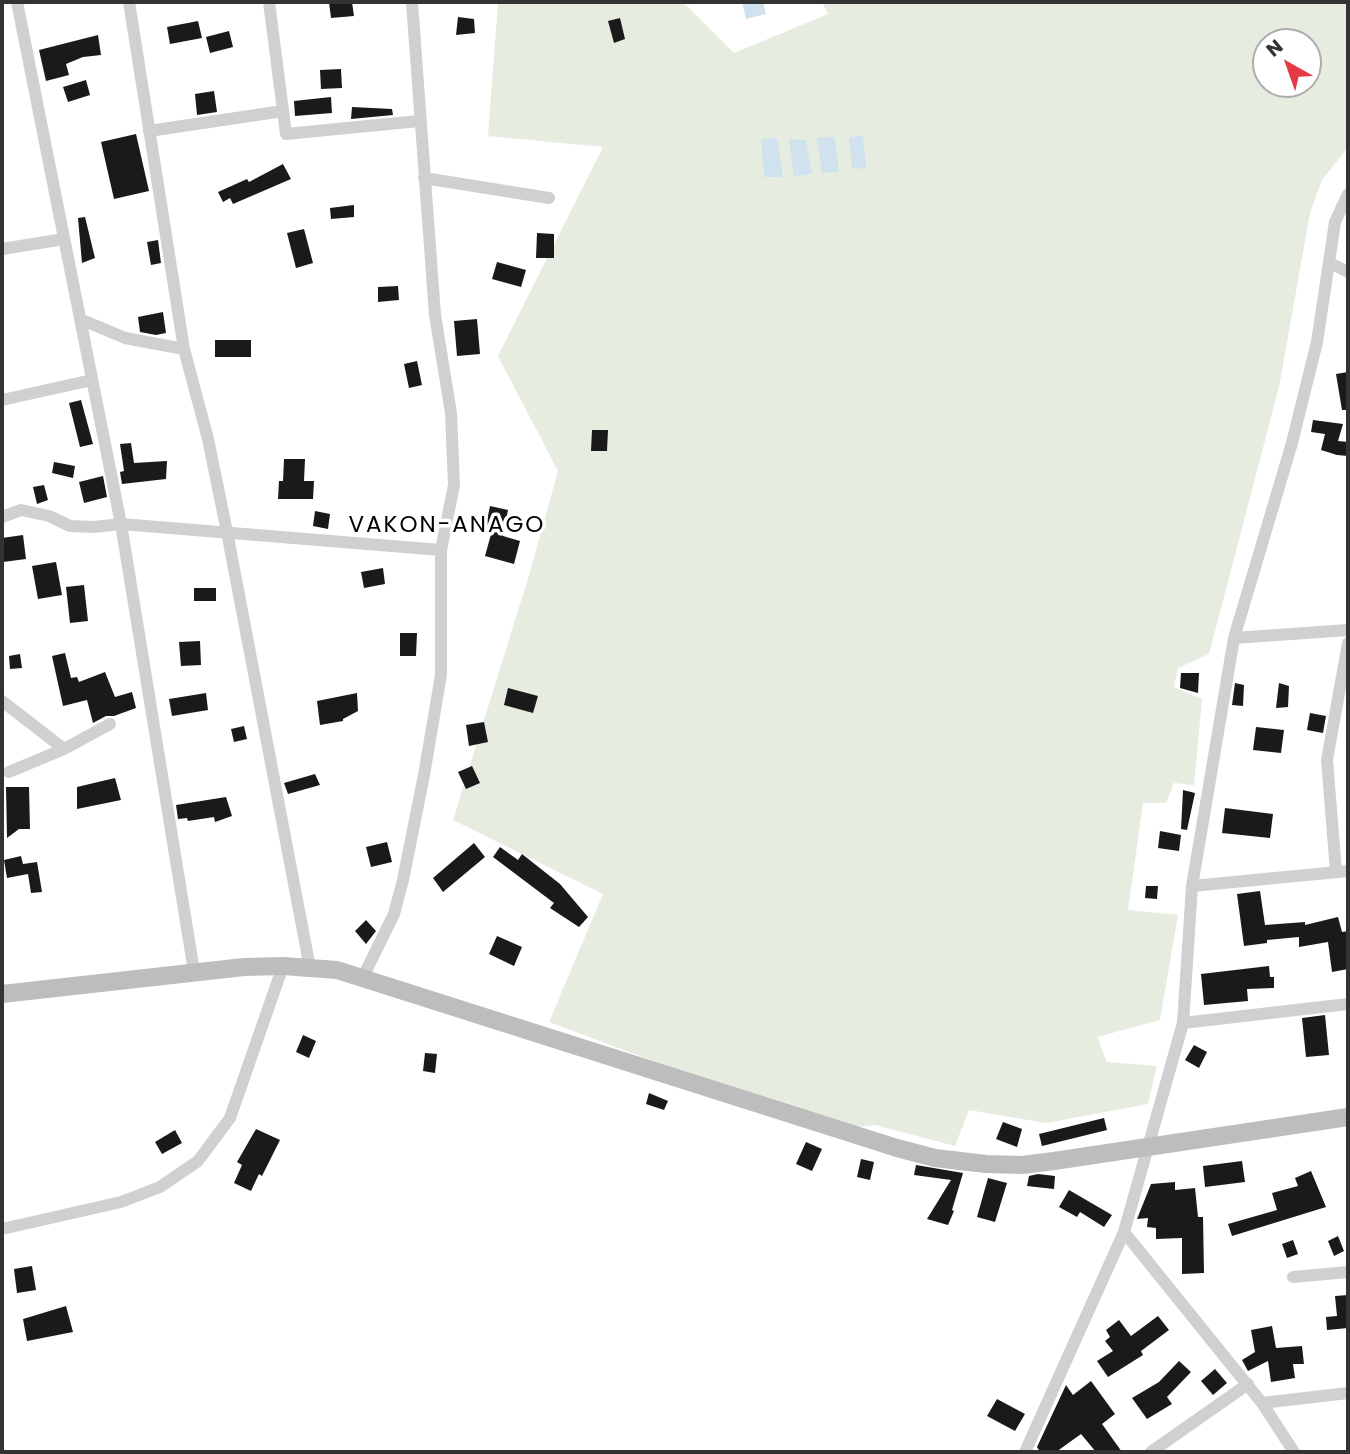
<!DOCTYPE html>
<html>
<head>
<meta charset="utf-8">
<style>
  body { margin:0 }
  #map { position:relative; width:1350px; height:1454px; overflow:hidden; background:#fff; font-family:Poppins,sans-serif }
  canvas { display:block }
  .frame { position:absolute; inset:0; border:4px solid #333; pointer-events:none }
  .north { position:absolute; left:1252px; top:28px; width:70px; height:70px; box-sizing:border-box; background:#fff; border:2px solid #adadad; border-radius:50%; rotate:320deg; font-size:19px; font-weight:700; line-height:28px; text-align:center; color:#333 }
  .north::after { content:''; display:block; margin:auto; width:24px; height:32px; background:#e63946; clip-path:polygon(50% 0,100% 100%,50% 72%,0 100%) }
</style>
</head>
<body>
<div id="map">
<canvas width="1350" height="1454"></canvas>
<div class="frame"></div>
<div class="north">N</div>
</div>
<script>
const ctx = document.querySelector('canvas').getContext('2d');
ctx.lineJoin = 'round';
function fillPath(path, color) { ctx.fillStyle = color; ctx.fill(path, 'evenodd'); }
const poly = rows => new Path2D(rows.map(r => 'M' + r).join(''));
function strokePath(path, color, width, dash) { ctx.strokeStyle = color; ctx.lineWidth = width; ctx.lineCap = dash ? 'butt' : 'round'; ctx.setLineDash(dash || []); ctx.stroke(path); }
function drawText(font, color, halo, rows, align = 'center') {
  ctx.font = font + ' Poppins,sans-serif'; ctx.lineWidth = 7; ctx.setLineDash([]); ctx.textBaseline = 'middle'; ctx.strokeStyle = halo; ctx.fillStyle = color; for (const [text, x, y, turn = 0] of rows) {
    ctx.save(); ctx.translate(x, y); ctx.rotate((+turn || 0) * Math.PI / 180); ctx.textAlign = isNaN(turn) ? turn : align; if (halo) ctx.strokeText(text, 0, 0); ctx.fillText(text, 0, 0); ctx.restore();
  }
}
fillPath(poly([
  [498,2,683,2,734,53,828,14,822,2,1348,2,1348,147,1322,180,1310,213,1279,387,1209,654,1178,668,1174,687,1202,699,1194,785,1174,783,1166,803,1143,803,1128,910,1178,915,1160,1020,1097,1037,1107,1062,1157,1066,1148,1104,1046,1123,969,1110,955,1146,875,1125,855,1127,712,1083,549,1022,603,894,453,820,530,572,558,471,498,356,603,147,488,136],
  [1266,42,1308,42,1308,84,1266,84]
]), '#e6ecdf');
fillPath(poly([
  [742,2,763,2,766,14,746,19],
  [863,136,866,168,852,169,849,137],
  [835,137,839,172,822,173,817,138],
  [777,138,783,177,764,177,761,139],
  [789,139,806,140,812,174,794,176]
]), '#cfe2ee');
fillPath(poly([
  [329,2,352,2,354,16,331,18],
  [458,17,474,19,475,33,456,35],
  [620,18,625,39,614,43,608,21],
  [198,21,202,38,170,44,167,27],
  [229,31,233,47,210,53,206,37],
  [98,35,101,55,83,57,66,64,69,75,46,81,39,50],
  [341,69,342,88,321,89,320,70],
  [86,80,90,95,68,102,63,87],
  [214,91,217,112,197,115,195,94],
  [331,97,332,113,295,116,294,101],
  [352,107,392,109,393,115,351,119],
  [136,134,149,191,114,199,101,142],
  [283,164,291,179,233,204,230,198,223,202,218,192,247,179,249,182],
  [354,205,354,217,331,219,330,208],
  [85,217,95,258,82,263,78,218],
  [304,229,313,263,296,268,287,233],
  [537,233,554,234,554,258,536,258],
  [158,240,161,263,151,265,147,242],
  [497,262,526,270,521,287,492,279],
  [398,286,399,300,378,302,378,287],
  [163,312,166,333,156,335,140,332,138,317],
  [477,319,480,354,457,356,454,321],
  [215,340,251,340,251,357,215,357],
  [417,361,422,385,409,388,404,364],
  [1348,372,1348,410,1342,410,1336,374],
  [81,400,93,444,80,447,69,403],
  [1313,420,1343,424,1338,441,1348,442,1348,456,1337,455,1321,450,1325,434,1311,432],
  [592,430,608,430,607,451,591,451],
  [131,443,134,463,167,461,166,479,122,484,120,472,124,471,120,444],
  [284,459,305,459,304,481,314,481,313,499,278,499,279,481,283,481],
  [54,462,75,466,73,478,52,473],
  [103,476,107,497,84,503,79,482],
  [44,485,48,500,37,504,33,487],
  [490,506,508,510,503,536,520,541,514,564,485,556,493,527,486,526],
  [315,511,330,514,328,529,313,526],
  [23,535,26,559,3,562,2,538],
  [56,562,62,595,38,599,32,566],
  [383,568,385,584,364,588,361,572],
  [84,585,88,621,70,623,66,587],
  [194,588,216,588,216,601,194,601],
  [400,633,417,633,416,656,400,656],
  [200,641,201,665,181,666,179,642],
  [65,653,71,678,77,677,79,682,105,672,115,697,132,692,136,708,114,716,106,716,93,723,87,700,63,706,52,656],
  [20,654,22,668,10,669,9,656],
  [1181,673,1199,673,1198,693,1180,688],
  [1235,683,1244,685,1243,706,1232,705],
  [1279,683,1289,686,1288,707,1276,708],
  [508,688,538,696,533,713,504,705],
  [206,693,208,710,172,716,169,699],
  [357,693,358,711,343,719,343,721,320,725,317,701],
  [1310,713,1326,716,1323,733,1307,730],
  [484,722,488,742,469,746,466,725],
  [244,726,247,739,234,742,231,729],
  [1256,727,1284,730,1281,753,1253,750],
  [472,766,480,783,466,789,458,772],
  [315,774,320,785,288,794,284,783],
  [115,778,121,800,77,809,77,787],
  [6,787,29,787,30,829,19,829,7,838],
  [1183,790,1195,793,1187,830,1181,829],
  [226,797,232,816,215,822,214,817,188,821,187,818,178,819,176,805],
  [1225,808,1273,814,1270,838,1222,833],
  [1160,831,1181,835,1179,851,1158,848],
  [387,842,392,862,371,867,366,847],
  [474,843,485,857,443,892,433,878],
  [500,847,518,860,522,854,560,884,588,917,579,927,550,908,554,903,493,857],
  [21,856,23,864,37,862,42,892,31,893,28,874,7,878,4,860],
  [1146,886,1158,886,1157,899,1145,898],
  [1260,891,1265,925,1305,922,1305,925,1338,917,1342,932,1348,931,1348,969,1332,972,1328,942,1299,947,1299,937,1267,940,1267,943,1244,946,1237,894],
  [366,920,376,931,366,944,355,931],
  [497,936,522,947,514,966,489,954],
  [1269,966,1270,977,1274,977,1274,988,1247,989,1248,1001,1204,1005,1201,974],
  [1325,1015,1329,1055,1306,1057,1302,1018],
  [303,1035,316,1041,309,1058,296,1052],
  [1194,1045,1207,1052,1199,1068,1185,1060],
  [425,1053,437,1054,435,1073,423,1071],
  [649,1093,668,1101,664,1110,646,1104],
  [1104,1118,1107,1130,1042,1146,1039,1134],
  [1003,1122,1022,1129,1017,1147,996,1139],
  [256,1129,280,1140,262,1176,259,1174,251,1191,234,1183,242,1165,237,1162],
  [175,1130,182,1143,162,1154,155,1142],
  [806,1142,822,1149,812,1171,796,1164],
  [861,1159,874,1162,870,1180,857,1177],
  [1242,1161,1245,1182,1205,1187,1203,1166],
  [916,1165,963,1173,952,1210,954,1211,948,1225,927,1219,951,1180,914,1175],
  [1311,1171,1326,1207,1232,1236,1228,1224,1277,1210,1272,1193,1298,1186,1295,1178],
  [1038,1174,1055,1176,1054,1189,1027,1186,1029,1176],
  [988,1178,1007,1183,995,1222,977,1217],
  [1175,1182,1175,1190,1195,1188,1198,1217,1203,1217,1204,1273,1182,1274,1182,1238,1156,1239,1156,1228,1147,1227,1148,1218,1137,1219,1151,1184],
  [1069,1190,1112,1215,1104,1227,1080,1212,1077,1217,1059,1207],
  [1338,1236,1344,1251,1334,1256,1328,1241],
  [1293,1240,1298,1254,1287,1258,1282,1244],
  [32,1266,36,1290,17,1293,14,1269],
  [1348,1295,1348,1328,1327,1330,1326,1317,1337,1316,1335,1296],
  [66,1306,73,1332,27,1341,23,1319],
  [1158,1316,1169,1330,1141,1351,1143,1355,1108,1377,1097,1361,1113,1351,1105,1341,1110,1337,1106,1330,1119,1320,1131,1336],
  [1272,1326,1276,1348,1302,1346,1304,1364,1293,1364,1295,1378,1271,1382,1268,1361,1248,1371,1242,1360,1255,1352,1251,1330],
  [1179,1361,1191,1372,1167,1397,1172,1404,1147,1419,1132,1398,1159,1382],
  [1215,1369,1227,1383,1213,1395,1201,1381],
  [1091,1381,1115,1414,1102,1424,1122,1452,1096,1452,1081,1434,1056,1452,1040,1452,1037,1447,1066,1385,1073,1395],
  [997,1399,1025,1414,1015,1431,987,1416]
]), '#1a1a1a');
strokePath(poly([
  [17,2,121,524,194,971],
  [129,2,184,349,208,439,227,532,310,968],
  [269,2,286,134,419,121],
  [149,131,283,111],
  [424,178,549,198],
  [2,249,64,239],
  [1330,263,1348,272],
  [80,319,125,338,184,349],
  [2,400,92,380],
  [2,517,21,510,49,516,70,526,94,527,121,524,441,550],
  [1234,638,1348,630],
  [2,701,64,749],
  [9,772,64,749,110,724],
  [1336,872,1327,760,1348,643],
  [1192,886,1348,871],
  [363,977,394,914,403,880,424,775,441,675,441,550,454,485,451,413,435,315,412,2],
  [1183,1023,1348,1004],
  [2,1229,121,1202,160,1187,198,1161,230,1118,283,966],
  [1124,1232,1262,1403,1294,1452],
  [1293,1277,1348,1272],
  [1262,1403,1348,1393],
  [1025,1452,1124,1232,1183,1023,1192,886,1234,638,1292,443,1317,342,1335,222,1348,194],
  [1151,1452,1248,1384]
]), '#d0d0d0', 12);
strokePath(poly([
  [2,994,244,967,283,966,337,970,897,1148,935,1158,986,1164,1022,1165,1054,1161,1348,1117]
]), '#bdbdbd', 18);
ctx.letterSpacing = '2px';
drawText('23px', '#000', '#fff', [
  ["VAKON-ANAGO",447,526]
]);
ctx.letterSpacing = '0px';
</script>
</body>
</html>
